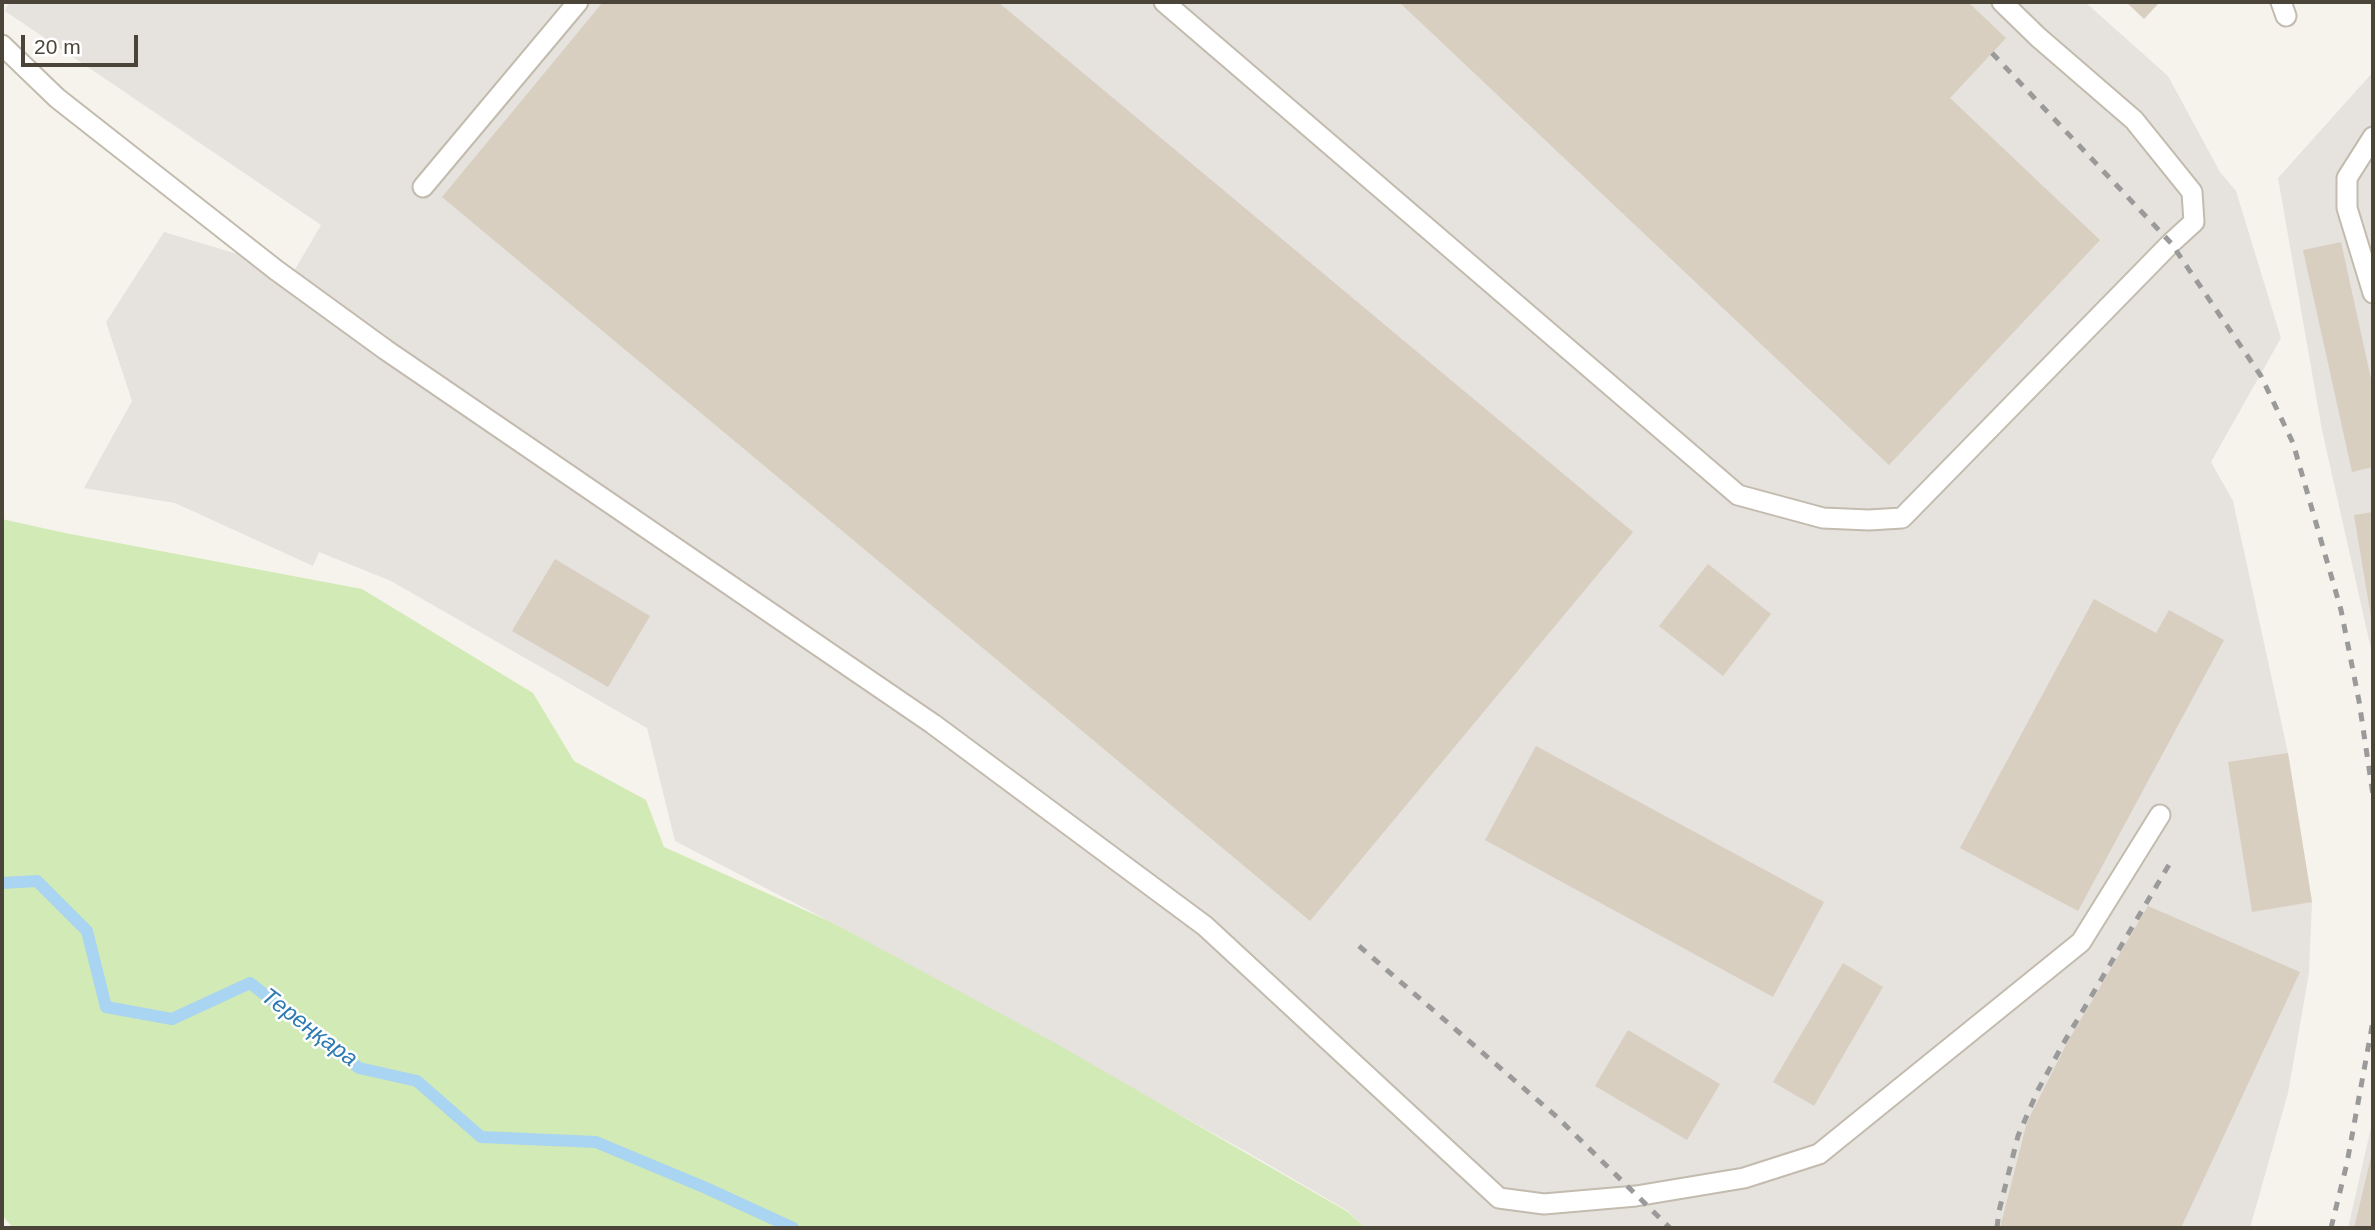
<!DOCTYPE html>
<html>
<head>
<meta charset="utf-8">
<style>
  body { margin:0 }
  #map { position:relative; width:2375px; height:1230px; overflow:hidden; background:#f6f3ec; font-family:Arial,sans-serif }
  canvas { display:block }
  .frame { position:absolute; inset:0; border:4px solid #4b4439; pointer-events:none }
  .scale { position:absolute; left:21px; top:35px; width:117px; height:32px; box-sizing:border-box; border:4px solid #4b4439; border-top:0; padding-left:9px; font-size:21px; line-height:24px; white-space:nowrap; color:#4b4439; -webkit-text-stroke:5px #fff; paint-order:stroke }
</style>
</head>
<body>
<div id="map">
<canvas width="2375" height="1230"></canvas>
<div class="frame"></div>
<div class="scale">20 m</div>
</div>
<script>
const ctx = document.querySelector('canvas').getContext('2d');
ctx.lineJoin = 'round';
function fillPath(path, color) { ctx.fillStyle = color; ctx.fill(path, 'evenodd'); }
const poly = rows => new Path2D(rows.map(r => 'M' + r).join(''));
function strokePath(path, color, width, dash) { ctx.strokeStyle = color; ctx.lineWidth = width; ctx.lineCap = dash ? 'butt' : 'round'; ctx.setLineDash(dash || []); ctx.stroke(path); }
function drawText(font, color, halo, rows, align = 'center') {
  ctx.font = font + ' Arial,sans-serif'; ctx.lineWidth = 5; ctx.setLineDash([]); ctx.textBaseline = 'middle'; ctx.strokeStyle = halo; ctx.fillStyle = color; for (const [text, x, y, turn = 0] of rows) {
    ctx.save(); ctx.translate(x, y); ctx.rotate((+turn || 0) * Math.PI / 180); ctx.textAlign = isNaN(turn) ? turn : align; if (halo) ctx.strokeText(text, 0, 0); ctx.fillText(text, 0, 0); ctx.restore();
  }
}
fillPath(poly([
  [9,2,2085,2,2168,76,2220,172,2236,191,2281,338,2211,462,2233,501,2288,753,2312,902,2309,973,2288,1093,2250,1228,1365,1228,1348,1211,1247,1152,831,922,675,841,647,728,391,581,319,552,313,566,175,503,84,488,132,401,106,322,164,232,294,271,321,225,5,11],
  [2373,72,2373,658,2322,430,2278,178],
  [2373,1119,2373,1228,2348,1228]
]), '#e6e2dd');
fillPath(poly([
  [2,519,65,533,362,589,533,693,574,761,646,800,664,847,831,922,1055,1043,1348,1212,1365,1228,13,1228,2,1215]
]), '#d2eab5');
strokePath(poly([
  [2,883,37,881,87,931,106,1007,172,1019,250,983,359,1068,417,1081,481,1137,596,1142,706,1188,793,1228]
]), '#a9d4f2', 12);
fillPath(poly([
  [603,2,998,2,1633,532,1310,921,442,197],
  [1399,2,1968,2,2006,38,1950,98,2100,240,1889,465],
  [2126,2,2160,2,2144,19],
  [2341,242,2373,388,2373,467,2352,472,2303,250],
  [2373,512,2373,622,2372,623,2354,515],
  [555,559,650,616,608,687,512,631],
  [1708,564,1771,614,1723,676,1659,626],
  [2094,599,2156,633,2169,610,2224,640,2078,911,1960,848],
  [1536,746,1824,902,1773,997,1485,840],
  [2288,753,2312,902,2252,912,2228,762],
  [2148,906,2300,972,2181,1228,2000,1228,2027,1122,2067,1043],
  [1843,963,1883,987,1814,1106,1773,1082],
  [1628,1030,1720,1084,1687,1140,1595,1086],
  [2372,1153,2373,1228,2354,1228]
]), '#d8cfc1');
const service = poly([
  [1164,2,1738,495,1823,518,1869,520,1902,518,2171,243,2194,222,2192,192,2134,120,2038,37,2002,2],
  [2281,2,2286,16],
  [2,45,57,98,276,270,386,350,933,724,1205,926,1499,1198,1544,1204,1636,1196,1744,1178,1819,1154,2081,942,2160,815],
  [2373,137,2347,178,2347,208,2373,293],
  [423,187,578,2]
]);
strokePath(service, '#c2bbae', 23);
strokePath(service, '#fff', 19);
strokePath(poly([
  [1992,53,2171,243,2261,376,2293,443,2341,610,2359,701,2373,795],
  [1359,946,1557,1117,1670,1228],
  [1997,1228,1999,1211,2018,1136,2038,1090,2063,1044,2170,863],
  [2331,1228,2347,1163,2373,1021]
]), '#9a9a9a', 5, [9, 9]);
drawText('italic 23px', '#2e7ab2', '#fff', [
  ["Тереңқара",309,1028,37]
]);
</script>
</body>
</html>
